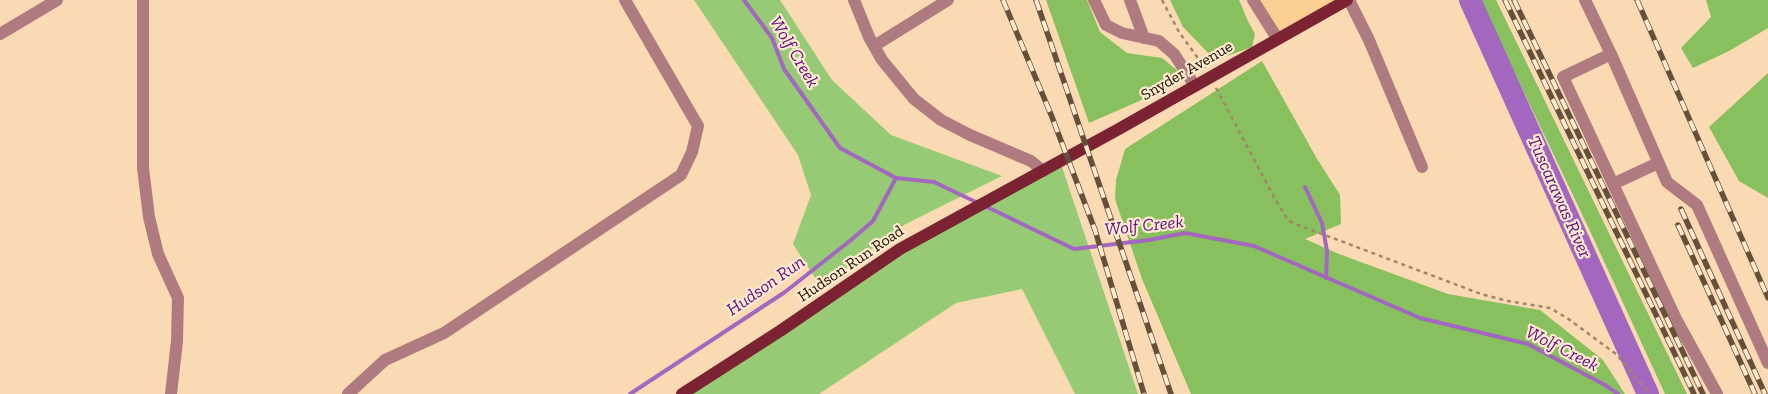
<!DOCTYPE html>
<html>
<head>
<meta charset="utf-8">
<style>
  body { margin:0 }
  canvas { display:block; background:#fadab2 }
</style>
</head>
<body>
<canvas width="1768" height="394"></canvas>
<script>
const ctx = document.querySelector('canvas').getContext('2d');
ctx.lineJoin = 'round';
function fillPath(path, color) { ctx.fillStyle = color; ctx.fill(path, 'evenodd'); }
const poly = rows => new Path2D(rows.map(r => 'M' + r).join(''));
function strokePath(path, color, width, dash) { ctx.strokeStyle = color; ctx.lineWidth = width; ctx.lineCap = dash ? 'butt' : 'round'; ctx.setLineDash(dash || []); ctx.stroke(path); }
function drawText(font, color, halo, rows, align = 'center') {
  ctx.font = font + ' "Zilla Slab",serif'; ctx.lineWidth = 4.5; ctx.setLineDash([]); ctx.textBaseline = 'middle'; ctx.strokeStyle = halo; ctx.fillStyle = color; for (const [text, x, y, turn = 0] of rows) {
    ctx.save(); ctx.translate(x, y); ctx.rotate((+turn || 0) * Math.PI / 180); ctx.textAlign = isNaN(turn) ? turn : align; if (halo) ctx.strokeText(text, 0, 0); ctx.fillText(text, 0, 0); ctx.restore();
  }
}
fillPath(poly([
  [1253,0,1346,0,1277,38]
]), '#fccf93');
fillPath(poly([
  [694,0,780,0,832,80,891,135,1002,176,904,225,821,287,793,244,811,195,798,155],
  [1060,161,1138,394,1075,394,1022,289,956,303,819,394,682,394,878,263]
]), '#97ca75');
fillPath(poly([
  [1046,0,1087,0,1100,32,1127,53,1162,58,1178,71,1179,80,1167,89,1089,123],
  [1170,0,1239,0,1248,21,1255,34,1252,47,1219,59,1214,59,1183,27],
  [1480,0,1496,0,1687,394,1665,394,1590,231],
  [1706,0,1768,0,1768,28,1729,51,1693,68,1681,48,1711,17],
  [1262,61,1316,157,1340,195,1341,224,1305,239,1339,254,1448,294,1540,310,1603,360,1625,394,1191,394,1142,279,1115,199,1116,180,1125,149],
  [1768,73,1768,198,1739,181,1709,127]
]), '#87c05d');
strokePath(poly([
  [744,0,772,38,784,69,840,148,896,178,934,182,978,203],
  [1305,187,1322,223,1327,251,1326,278],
  [985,206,1074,249,1149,240,1185,233,1254,246,1420,318,1528,344,1605,385,1618,394],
  [630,394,785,292,851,240,873,221,896,178]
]), '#a367c0', 4);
strokePath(poly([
  [1470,0,1648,394]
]), '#a367c0', 22);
strokePath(poly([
  [1162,0,1179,32,1205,68],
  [1216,88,1275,199,1287,219,1293,223,1481,294,1508,301,1550,308,1567,318,1616,354,1650,394]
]), '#a0876a', 2.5, [4, 4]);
strokePath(poly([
  [143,0,143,168,149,217,158,254,178,298,177,341,171,394],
  [854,0,869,37,882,60,914,99,941,120,970,135,1031,161,1043,171],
  [1094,0,1106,25,1122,33,1159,41,1174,54,1195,86],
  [1130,0,1144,38],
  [1253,0,1277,38],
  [1349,0,1369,40,1422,167],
  [1585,0,1611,54,1563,77,1676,319,1717,394],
  [0,34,57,0],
  [874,46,948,0],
  [1611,54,1667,182,1697,205,1768,363],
  [1613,184,1658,163],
  [348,394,385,360,444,333,681,175,692,152,698,126,625,0]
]), '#af7b80', 12);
strokePath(poly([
  [682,394,780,331,900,249,1117,130,1347,0]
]), '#7b2233', 12);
const rail = poly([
  [1003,0,1052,117,1095,230,1144,394],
  [1036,0,1171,394],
  [1505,0,1694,394],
  [1514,0,1703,394],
  [1637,0,1768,298],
  [1681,209,1765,394],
  [1678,225,1755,394]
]);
strokePath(rail, '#65513b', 5.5);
strokePath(rail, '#ffeacf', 4, [11]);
drawText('16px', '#1b0d00', '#ffeacf', [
  ["Snyder Avenue",1187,71,-30],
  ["Hudson Run Road",851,264,-34]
]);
drawText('italic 18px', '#600c7f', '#ffeacf', [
  ["Wolf Creek",794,52,59],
  ["Tuscarawas River",1559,197,66],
  ["Wolf Creek",1144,226,-6],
  ["Hudson Run",766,286,-35],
  ["Wolf Creek",1562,349,27]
]);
</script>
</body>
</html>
